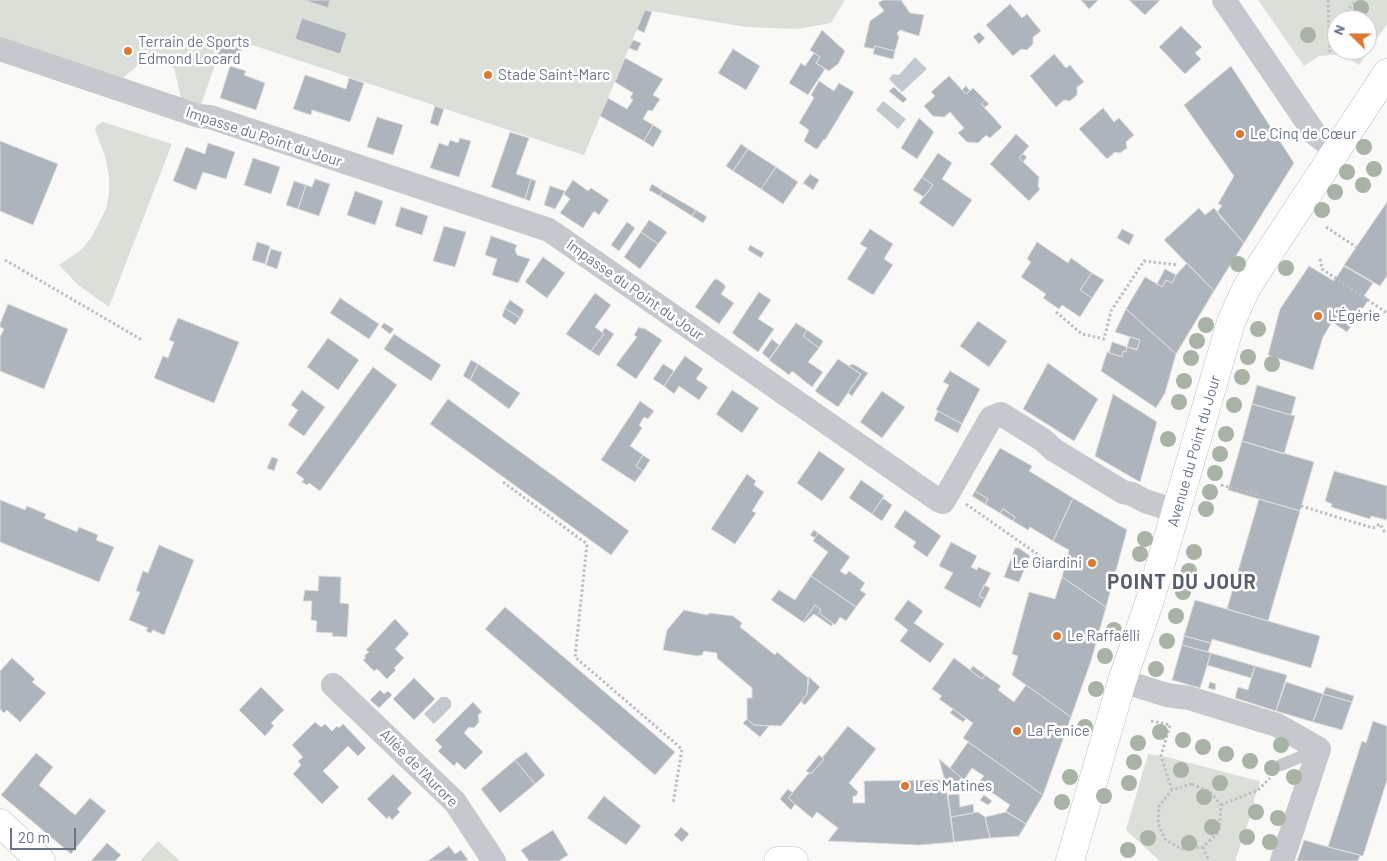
<!DOCTYPE html>
<html>
<head>
<meta charset="utf-8">
<style>
  body { margin:0 }
  #map { position:relative; width:1387px; height:861px; overflow:hidden; background:#f9f9f7; font-family:Barlow,sans-serif }
  canvas { display:block }
  .north { position:absolute; left:1327px; top:10px; width:50px; height:50px; box-sizing:border-box; background:#fff; border:1px solid #c3c8cf; border-radius:50%; rotate:292deg; font-size:14px; font-weight:700; line-height:20px; text-align:center; color:#697587 }
  .north::after { content:''; display:block; margin:auto; width:18px; height:22px; background:#de7732; clip-path:polygon(50% 0,100% 100%,50% 72%,0 100%) }
  .scale { position:absolute; left:10px; top:828px; width:66px; height:22px; box-sizing:border-box; border:2px solid #697587; border-top:0; padding-left:6px; font-size:15px; line-height:18px; white-space:nowrap; color:#697587; -webkit-text-stroke:4px #fff; paint-order:stroke }
</style>
</head>
<body>
<div id="map">
<canvas width="1387" height="861"></canvas>
<div class="north">N</div>
<div class="scale">20 m</div>
</div>
<script>
const ctx = document.querySelector('canvas').getContext('2d');
ctx.lineJoin = 'round';
function fillPath(path, color) { ctx.fillStyle = color; ctx.fill(path, 'evenodd'); }
const poly = rows => new Path2D(rows.map(r => 'M' + r).join(''));
function strokePath(path, color, width, dash) { ctx.strokeStyle = color; ctx.lineWidth = width; ctx.lineCap = dash ? 'butt' : 'round'; ctx.setLineDash(dash || []); ctx.stroke(path); }
function drawText(font, color, halo, rows, align = 'center') {
  ctx.font = font + ' Barlow,sans-serif'; ctx.lineWidth = 5; ctx.setLineDash([]); ctx.textBaseline = 'middle'; ctx.strokeStyle = halo; ctx.fillStyle = color; for (const [text, x, y, turn = 0] of rows) {
    ctx.save(); ctx.translate(x, y); ctx.rotate((+turn || 0) * Math.PI / 180); ctx.textAlign = isNaN(turn) ? turn : align; if (halo) ctx.strokeText(text, 0, 0); ctx.fillText(text, 0, 0); ctx.restore();
  }
}
fillPath(poly([
  [0,0,845,0,831,23,797,29,746,27,645,10,584,155,225,36,201,105,181,98,174,68,146,58,122,79,0,38],
  [1258,0,1387,0,1387,24,1359,65,1343,55,1330,55,1319,56,1304,66],
  [1337,20,1367,20,1367,50,1337,50],
  [103,122,172,144,109,307,78,285,59,265,81,250,91,238,106,209,109,193,109,176,105,156,95,130,97,125],
  [1148,754,1167,757,1259,781,1260,783,1254,800,1255,803,1235,861,1160,861,1126,830],
  [158,841,180,861,140,861]
]), '#dae0d8');
fillPath(poly([
  [915,57,927,69,902,92,889,79,893,74,899,75],
  [883,101,906,119,898,129,876,110],
  [441,697,447,697,451,701,451,707,434,724,424,714]
]), '#c1c8ce');
const building = poly([
  [304,0,330,0,328,8,304,0],
  [883,0,901,0,910,13,924,15,919,36,900,30,897,33,899,37,895,51,875,46,874,49,864,47,870,21,884,11,878,3,883,0],
  [1081,0,1098,0,1089,9,1081,0],
  [1129,0,1160,0,1145,15,1129,0],
  [1010,4,1022,18,1027,14,1041,31,1033,37,1033,44,1027,50,1021,49,1013,56,986,25,1010,4],
  [645,10,652,12,644,33,637,29,645,10],
  [302,18,347,33,340,54,295,39,302,18],
  [1181,26,1202,47,1195,53,1201,59,1185,74,1159,47,1181,26],
  [822,30,845,51,838,64,829,71,816,63,820,57,810,50,822,30],
  [979,32,985,38,979,44,973,37,979,32],
  [225,36,244,43,238,60,231,57,228,65,216,61,225,36],
  [633,40,641,43,637,51,629,48,633,40],
  [875,46,895,51,893,59,873,54,875,46],
  [733,49,760,66,746,90,718,73,733,49],
  [814,53,820,57,816,63,825,69,808,95,789,83,801,63,805,66,814,53],
  [1054,54,1066,68,1070,65,1084,82,1077,87,1077,95,1070,101,1064,100,1056,107,1030,76,1054,54],
  [625,58,663,79,653,95,660,99,652,111,648,110,643,119,653,125,644,141,600,116,608,98,627,109,633,100,630,98,633,93,615,82,625,58],
  [230,66,246,71,244,75,265,83,256,110,220,98,230,66],
  [1231,66,1294,163,1244,243,1217,213,1222,205,1218,204,1234,176,1184,105,1231,66],
  [305,75,346,89,349,78,364,83,350,122,312,110,311,115,293,109,305,75],
  [949,76,966,94,973,88,985,100,981,104,1002,127,990,138,986,135,978,143,967,142,958,133,964,128,950,112,944,117,933,116,924,106,935,96,931,92,949,76],
  [819,81,834,91,839,83,854,92,825,140,824,139,818,148,816,149,804,141,809,130,799,123,814,98,811,95,819,81],
  [966,86,970,91,966,94,962,90,966,86],
  [894,87,907,99,903,103,889,91,894,87],
  [985,100,989,104,985,107,981,104,985,100],
  [435,106,444,109,438,126,430,123,435,106],
  [1103,108,1114,122,1119,118,1134,135,1126,142,1127,148,1120,153,1115,152,1107,159,1079,129,1103,108],
  [377,117,403,125,393,155,367,147,377,117],
  [919,118,934,132,917,159,901,148,919,118],
  [653,125,662,131,653,147,644,141,653,125],
  [510,132,529,138,516,174,531,179,525,199,491,187,510,132],
  [1016,134,1029,146,1019,158,1039,177,1038,187,1040,189,1029,201,990,164,1016,134],
  [460,138,471,141,459,177,430,168,439,143,448,146,450,140,458,143,460,138],
  [0,141,58,164,33,225,0,211,0,141],
  [208,143,235,152,226,179,203,172,196,190,173,181,186,147,205,154,208,143],
  [741,144,748,149,733,171,726,166,741,144],
  [748,149,776,167,761,189,733,171,748,149],
  [938,153,952,163,942,179,972,200,953,227,919,203,933,185,922,177,938,153],
  [1023,154,1027,157,1023,162,1019,158,1023,154],
  [253,158,280,167,271,194,244,185,253,158],
  [776,167,798,182,783,204,761,189,776,167],
  [810,174,819,180,813,190,803,183,810,174],
  [922,177,933,185,924,197,913,190,922,177],
  [315,179,330,184,319,216,298,209,306,185,312,187,315,179],
  [531,179,536,181,530,201,525,199,531,179],
  [573,180,588,191,591,188,609,200,599,215,594,211,583,228,560,213,570,199,564,194,573,180],
  [294,181,306,185,298,209,286,205,294,181],
  [652,184,663,191,660,196,649,190,652,184],
  [550,186,565,191,555,209,544,205,550,186],
  [355,191,383,201,375,225,347,215,355,191],
  [663,191,696,210,692,216,660,196,663,191],
  [1387,202,1387,276,1380,286,1344,265,1387,202],
  [401,207,428,216,422,235,395,226,401,207],
  [1199,208,1205,215,1214,208,1244,243,1214,291,1164,240,1199,208],
  [696,210,707,217,703,223,692,216,696,210],
  [649,220,667,232,658,244,641,232,649,220],
  [627,222,635,228,619,251,611,245,627,222],
  [444,226,466,232,455,267,433,261,444,226],
  [870,229,893,244,884,259,893,265,873,295,847,279,867,248,860,244,870,229],
  [1122,229,1134,235,1129,245,1117,238,1122,229],
  [641,232,658,244,640,269,624,257,641,232],
  [491,236,517,245,515,250,517,255,530,259,518,283,492,275,497,259,485,255,491,236],
  [257,242,270,246,265,264,252,260,257,242],
  [1037,242,1068,263,1071,258,1092,273,1080,290,1092,298,1080,317,1062,305,1059,309,1043,298,1046,294,1021,277,1031,262,1027,259,1037,242],
  [750,245,764,253,761,258,748,250,750,245],
  [271,249,282,252,277,269,266,265,271,249],
  [543,257,565,273,547,298,525,282,543,257],
  [1187,263,1214,291,1176,354,1126,309,1145,277,1162,287,1166,280,1172,283,1176,275,1187,263],
  [1309,266,1334,281,1344,266,1373,283,1364,296,1369,299,1347,332,1332,322,1323,337,1313,370,1268,355,1280,309,1309,266],
  [1165,269,1176,275,1172,283,1166,280,1162,287,1157,284,1165,269],
  [1092,273,1104,280,1092,298,1080,290,1092,273],
  [717,279,725,285,725,288,721,294,734,303,719,324,695,307,714,280,717,279],
  [759,292,771,300,758,319,774,329,758,352,732,333,759,292],
  [595,293,611,305,595,327,604,334,591,351,566,334,595,293],
  [340,298,379,324,369,339,330,313,340,298],
  [510,300,524,310,520,318,505,308,510,300],
  [8,304,68,329,44,389,0,371,0,337,4,329,0,327,0,324,8,304],
  [505,308,520,318,515,325,502,316,505,308],
  [1126,309,1176,354,1165,393,1156,408,1101,371,1107,352,1122,357,1123,351,1126,352,1127,347,1137,349,1140,340,1115,332,1126,309],
  [178,318,239,342,214,403,154,378,163,356,168,358,174,342,169,340,178,318],
  [978,321,1007,341,989,367,960,346,978,321],
  [384,323,394,329,390,334,381,327,384,323],
  [796,323,807,330,803,336,819,348,808,362,823,372,812,387,792,371,789,375,769,360,796,323],
  [639,327,643,329,644,328,662,340,636,379,616,365,637,337,634,335,639,327],
  [605,328,614,334,599,356,591,351,604,334,602,332,605,328],
  [807,330,823,341,819,348,803,336,807,330],
  [394,334,441,365,431,381,384,349,394,334],
  [1130,337,1140,340,1137,350,1127,347,1130,337],
  [328,338,359,360,338,390,307,367,328,338],
  [772,339,779,345,769,359,762,353,772,339],
  [1112,342,1127,347,1126,352,1123,351,1122,357,1109,353,1112,342],
  [685,356,703,369,696,379,708,387,699,400,679,386,674,394,664,386,685,356],
  [838,359,861,374,838,407,815,391,838,359],
  [471,360,478,364,470,380,463,376,471,360],
  [1048,363,1098,399,1074,441,1023,409,1048,363],
  [478,364,520,393,509,409,470,380,478,364],
  [663,364,674,371,664,386,653,379,663,364],
  [853,364,868,373,852,396,848,393,861,374,848,366,853,364],
  [373,367,397,385,320,491,309,483,307,485,302,482,304,479,296,473,373,367],
  [950,371,980,389,962,424,936,410,949,385,943,382,950,371],
  [1257,385,1296,397,1291,415,1252,404,1257,385],
  [302,390,325,407,304,436,288,425,298,410,291,405,302,390],
  [732,390,759,408,742,433,716,414,732,390],
  [882,391,905,407,882,438,860,422,882,391],
  [1113,394,1157,422,1140,482,1095,456,1113,394],
  [448,399,629,531,611,555,430,424,448,399],
  [640,401,654,411,648,419,644,417,639,425,642,428,630,446,643,455,636,466,643,471,635,482,601,460,640,401],
  [1252,404,1295,416,1284,454,1242,441,1252,404],
  [938,411,962,424,958,433,934,420,938,411],
  [1242,441,1314,462,1300,511,1228,490,1242,441],
  [1000,448,1032,466,1029,471,1073,498,1053,541,1030,527,1028,530,1013,521,1015,517,1003,509,1000,513,985,504,988,499,975,491,1000,448],
  [819,451,845,469,822,501,797,483,819,451],
  [643,455,650,460,643,471,636,466,643,455],
  [272,457,278,459,274,471,267,468,272,457],
  [1334,471,1387,486,1387,520,1371,516,1370,519,1331,507,1332,504,1325,501,1334,471],
  [747,474,756,481,754,485,764,492,752,511,756,513,735,544,711,529,747,474],
  [861,480,884,496,872,514,849,498,861,480],
  [975,491,988,499,985,504,972,496,975,491],
  [883,498,892,505,882,521,872,514,883,498],
  [1073,498,1127,530,1106,607,1062,577,1069,550,1053,541,1073,498],
  [1259,499,1300,511,1268,621,1227,609,1259,499],
  [0,500,25,510,27,506,46,514,44,518,77,532,79,527,98,535,96,540,114,547,99,582,0,542,0,500],
  [1003,509,1015,517,1013,521,1000,513,1003,509],
  [905,510,941,536,927,557,913,547,916,542,894,527,905,510],
  [814,530,818,533,815,538,810,535,814,530],
  [818,533,850,557,840,571,846,575,849,571,865,583,860,590,866,594,856,607,811,576,828,552,813,541,818,533],
  [951,542,977,556,971,567,977,570,978,567,991,573,979,596,985,599,980,608,944,588,953,573,939,566,951,542],
  [159,545,194,560,164,635,153,630,151,633,146,631,148,628,129,620,140,592,136,591,143,571,148,573,159,545],
  [1015,548,1019,548,1030,556,1019,582,1004,577,1015,548],
  [319,576,341,577,340,603,349,604,347,637,332,636,333,633,316,632,317,621,311,620,312,601,303,601,305,590,318,591,319,576],
  [811,576,856,607,846,621,840,617,835,625,819,613,821,610,815,605,803,622,771,600,779,590,795,600,811,576],
  [1062,577,1106,607,1091,661,1071,717,1012,675,1018,656,1012,654,1029,592,1055,599,1062,577],
  [984,585,990,588,985,599,979,596,984,585],
  [908,600,923,611,914,623,944,644,930,663,900,641,908,630,894,619,908,600],
  [1195,600,1320,636,1311,668,1212,639,1211,643,1184,636,1195,600],
  [815,605,821,610,819,613,833,624,831,626,814,614,804,623,803,622,815,605],
  [505,607,675,752,655,775,485,629,505,607],
  [684,610,707,615,710,613,733,616,742,623,740,627,775,655,777,652,808,678,807,694,781,726,754,725,747,719,747,698,752,698,752,688,717,658,717,653,704,651,702,655,697,656,663,650,667,630,684,610],
  [395,619,409,634,395,649,404,658,394,668,396,670,387,679,377,669,374,671,363,660,366,658,364,656,369,652,366,650,395,619],
  [1184,636,1211,643,1208,652,1182,645,1184,636],
  [1182,645,1211,653,1200,688,1172,680,1182,645],
  [1211,653,1255,666,1251,678,1207,665,1211,653],
  [12,658,35,679,32,682,46,693,20,722,7,710,4,713,0,709,0,671,12,658],
  [954,658,982,679,985,675,1001,686,998,690,1014,702,1026,685,1071,717,1043,795,963,738,973,723,939,699,942,696,932,689,954,658],
  [973,666,985,675,982,679,970,670,973,666],
  [1255,666,1287,675,1276,711,1235,698,1238,687,1248,690,1255,666],
  [809,677,820,687,805,705,801,702,807,694,809,677],
  [414,678,435,699,414,720,393,699,414,678],
  [1210,682,1216,684,1215,690,1208,688,1210,682],
  [1286,682,1323,694,1313,722,1276,711,1286,682],
  [261,687,284,710,271,723,274,726,265,736,239,710,261,687],
  [1326,687,1354,696,1352,702,1323,694,1326,687],
  [380,690,384,694,388,691,392,695,379,708,370,700,380,690],
  [1323,694,1352,702,1342,730,1313,722,1323,694],
  [473,702,482,712,478,715,479,722,474,728,469,727,464,733,483,752,465,770,457,762,454,766,438,751,442,747,435,740,473,702],
  [953,709,966,719,963,722,950,713,953,709],
  [747,719,754,725,769,726,760,737,743,723,747,719],
  [1373,721,1387,726,1387,780,1363,856,1328,847,1362,741,1366,743,1373,721],
  [315,722,321,727,325,724,332,731,337,726,339,728,343,724,366,748,358,756,348,746,323,771,339,787,322,804,293,774,301,765,298,761,303,757,292,745,315,722],
  [848,726,876,749,849,783,858,792,856,796,853,796,853,803,865,803,864,781,945,780,954,842,919,845,828,841,838,828,817,812,812,818,788,798,809,773,811,774,824,759,822,758,848,726],
  [968,742,1043,795,1026,824,1006,811,1010,805,978,783,984,776,972,768,964,780,950,768,968,742],
  [526,752,545,775,535,784,515,760,526,752],
  [36,753,53,767,39,785,75,815,90,798,106,811,71,854,1,795,36,753],
  [819,755,824,759,811,774,806,771,819,755],
  [939,759,963,779,947,789,939,759],
  [515,760,535,784,500,813,481,789,515,760],
  [393,774,412,793,397,809,400,812,392,820,389,816,387,819,367,799,393,774],
  [788,789,793,793,788,798,795,804,791,810,780,799,788,789],
  [959,794,960,807,973,804,974,813,951,817,948,795,959,794],
  [984,795,992,801,988,805,980,800,984,795],
  [604,796,641,826,626,845,587,818,604,796],
  [978,812,985,817,990,838,954,842,951,817,978,812],
  [1006,812,1026,824,1019,836,990,838,985,817,1006,812],
  [681,827,689,834,682,842,674,835,681,827],
  [553,830,568,855,559,861,529,861,521,850,553,830],
  [1304,840,1328,847,1360,855,1358,861,1297,861,1304,840],
  [107,843,121,855,115,861,91,861,107,843],
  [449,846,455,854,461,850,468,860,465,861,428,861,449,846]
]);
fillPath(building, '#aeb4bb');
strokePath(building, '#dbdbd9', 1);
const secondary = poly([
  [0,823,41,861],
  [778,861,794,861],
  [1070,861,1122,681,1150,600,1231,322,1246,289,1261,265,1387,73]
]);
strokePath(secondary, '#b7bbc1', 29);
strokePath(poly([
  [1328,0,1330,55],
  [1340,20,1356,0],
  [1330,34,1337,24],
  [1326,227,1356,247],
  [1320,259,1322,269,1387,313],
  [5,260,142,340],
  [1056,312,1082,334,1104,339,1111,311,1144,261,1178,265],
  [503,482,587,544,575,657,682,749,673,804],
  [1221,485,1260,495],
  [966,504,1060,570],
  [1301,506,1373,528,1380,524,1384,531,1387,532],
  [1151,721,1170,725,1161,756,1172,790],
  [1192,784,1210,792,1221,805,1219,832,1203,847,1181,849,1165,839,1158,823,1159,806,1172,790,1192,784],
  [1221,805,1258,790,1270,778],
  [1203,847,1209,861]
]), '#bdbfc2', 3, [2.5, 2.5]);
strokePath(poly([
  [1281,765,1319,749]
]), '#c5c8cc', 12);
strokePath(poly([
  [1224,0,1315,134,1336,150],
  [0,49,199,116,210,117,549,230,938,500,943,502,991,418,1001,414,1043,440,1054,450,1123,492,1132,494,1145,501,1176,511],
  [1122,681,1167,695,1189,698,1277,725,1319,749,1282,861],
  [333,685,455,802,494,861]
]), '#c5c8cc', 24);
strokePath(secondary, '#fff', 28);
ctx.fillStyle = '#a8b3a6';
for (const [x, y] of [
  [1361,8],
  [1308,35],
  [1364,147],
  [1374,169],
  [1347,172],
  [1363,185],
  [1335,192],
  [1322,210],
  [1238,264],
  [1286,268],
  [1206,325],
  [1258,329],
  [1197,341],
  [1248,357],
  [1191,358],
  [1272,364],
  [1242,377],
  [1184,381],
  [1179,402],
  [1234,405],
  [1226,434],
  [1168,439],
  [1220,454],
  [1215,473],
  [1210,492],
  [1206,509],
  [1145,539],
  [1194,552],
  [1140,554],
  [1189,571],
  [1183,592],
  [1176,616],
  [1114,630],
  [1167,641],
  [1105,656],
  [1156,669],
  [1096,689],
  [1085,727],
  [1160,732],
  [1183,740],
  [1138,743],
  [1281,745],
  [1203,747],
  [1226,754],
  [1250,761],
  [1134,762],
  [1272,768],
  [1181,770],
  [1070,777],
  [1294,777],
  [1129,783],
  [1220,783],
  [1104,796],
  [1204,797],
  [1062,802],
  [1256,812],
  [1278,818],
  [1212,827],
  [1247,837],
  [1148,838],
  [1270,842],
  [1189,843],
  [1128,850]
]) { ctx.beginPath(); ctx.arc(x, y, 8, 0, 2 * Math.PI); ctx.fill(); }
for (const [x, y, r, color] of [
  [128,51,5,"#de7732"],
  [488,75,5,"#de7732"],
  [1240,134,5,"#de7732"],
  [1318,316,5,"#de7732"],
  [1092,563,5,"#de7732"],
  [1057,636,5,"#de7732"],
  [1017,731,5,"#de7732"],
  [905,786,5,"#de7732"]
]) { const dot = new Path2D(); dot.arc(x, y, r, 0, 2 * Math.PI); ctx.fillStyle = color; ctx.fill(dot); strokePath(dot, '#fff', 2); }
drawText('15px', '#697587', '#fff', [
  ["Terrain de Sports",138,42],
  ["Edmond Locard",138,59],
  ["Stade Saint-Marc",498,75],
  ["Le Cinq de Cœur",1250,134],
  ["L'Égérie",1328,316],
  ["Le Giardini",1082,563,"right"],
  ["Le Raffaëlli",1067,636],
  ["La Fenice",1027,731],
  ["Les Matines",915,786]
], 'left');
drawText('15px', '#697587', '#fff', [
  ["Impasse du Point du Jour",264,137,18],
  ["Impasse du Point du Jour",635,290,35],
  ["Avenue du Point du Jour",1194,451,-74],
  ["Allée de l'Aurore",419,768,45]
]);
ctx.letterSpacing = '1px';
drawText('bold 20px', '#575f6c', '#fff', [
  ["POINT DU JOUR",1182,582]
]);
ctx.letterSpacing = '0px';
</script>
</body>
</html>
